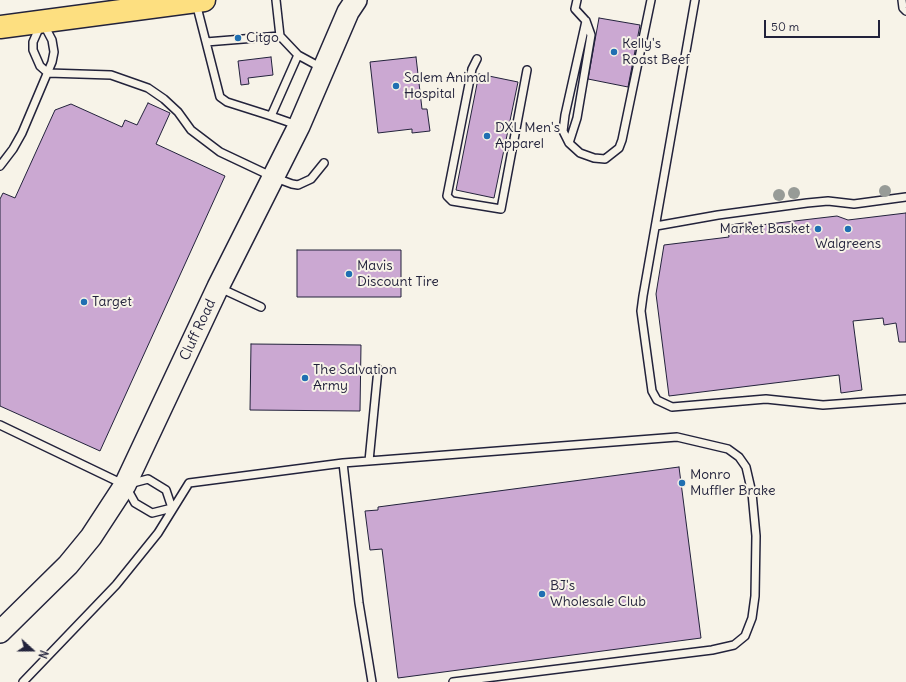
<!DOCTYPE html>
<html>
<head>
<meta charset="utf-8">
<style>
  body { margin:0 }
  #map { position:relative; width:906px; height:682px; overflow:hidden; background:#f7f3e8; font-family:Delius,sans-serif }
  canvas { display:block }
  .north { position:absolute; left:12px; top:630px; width:40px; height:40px; -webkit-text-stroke:3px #f7f3e8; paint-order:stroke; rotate:111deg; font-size:11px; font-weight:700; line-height:16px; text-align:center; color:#22223b }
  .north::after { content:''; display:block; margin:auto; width:14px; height:18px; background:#22223b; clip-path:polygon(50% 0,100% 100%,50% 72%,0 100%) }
  .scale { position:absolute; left:764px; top:20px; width:116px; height:18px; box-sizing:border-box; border:2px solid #22223b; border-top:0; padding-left:5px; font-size:12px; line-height:14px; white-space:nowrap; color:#22223b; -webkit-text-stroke:3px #f7f3e8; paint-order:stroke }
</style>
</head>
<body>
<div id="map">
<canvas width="906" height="682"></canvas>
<div class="north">N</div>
<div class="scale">50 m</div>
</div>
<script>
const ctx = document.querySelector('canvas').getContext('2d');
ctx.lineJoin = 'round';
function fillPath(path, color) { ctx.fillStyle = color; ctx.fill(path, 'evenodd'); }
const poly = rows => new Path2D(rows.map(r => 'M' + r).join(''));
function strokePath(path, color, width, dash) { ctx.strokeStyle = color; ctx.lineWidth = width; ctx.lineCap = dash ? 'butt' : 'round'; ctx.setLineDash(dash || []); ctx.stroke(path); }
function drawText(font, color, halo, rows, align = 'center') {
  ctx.font = font + ' Delius,sans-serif'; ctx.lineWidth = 4; ctx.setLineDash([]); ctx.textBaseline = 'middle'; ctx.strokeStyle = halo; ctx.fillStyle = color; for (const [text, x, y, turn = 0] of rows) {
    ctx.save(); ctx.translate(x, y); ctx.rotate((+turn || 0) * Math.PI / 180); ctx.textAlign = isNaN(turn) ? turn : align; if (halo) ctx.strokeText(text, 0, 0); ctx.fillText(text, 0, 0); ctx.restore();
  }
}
const building = poly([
  [599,18,640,25,628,87,588,79,599,18],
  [271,57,273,75,248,78,249,84,241,85,238,61,271,57],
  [416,57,422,109,427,109,430,131,412,133,412,129,378,133,370,62,416,57],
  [479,74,518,82,494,198,456,190,479,74],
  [148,103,170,113,156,144,225,176,100,451,0,406,0,199,3,193,15,198,55,110,71,104,122,127,125,120,137,125,148,103],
  [906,213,906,342,899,342,896,323,884,325,883,318,853,321,862,390,841,393,839,375,669,396,656,294,664,245,729,237,727,226,736,224,751,222,752,226,837,216,848,220,906,213],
  [297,250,401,250,401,297,297,297,297,250],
  [251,344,361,345,360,411,250,410,251,344],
  [679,467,701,638,398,678,382,549,370,550,365,511,378,510,378,507,679,467]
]);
fillPath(building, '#cba8d2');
strokePath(building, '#22223b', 1);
const lane = poly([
  [276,0,280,36,298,55,322,68],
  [577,0,575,9,586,21,591,35,577,118,569,143,580,153,594,158,605,159,619,148,622,140,651,0],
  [695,0,643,296,641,311,652,391,657,400,672,407,766,399,823,405,906,399],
  [902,0,903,8,906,11],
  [196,3,220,97,227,102,271,116],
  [40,26,33,42,33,50,40,66,48,73,111,75,148,88,164,99,178,112,191,130,220,152,273,177,292,184,298,185,311,179,324,163],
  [206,42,280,36],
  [477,59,472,69,447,196,452,201,501,209,527,70],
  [297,125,271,116,298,55],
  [569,143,563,131,565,115,586,21],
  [0,166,13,149,22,133,52,62,54,52,52,40,43,23],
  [656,226,718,215,807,203,828,201,854,204,906,197],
  [220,288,261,307],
  [0,425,125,485,135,503,152,513,172,508],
  [369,461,378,369],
  [343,463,359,603,372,682],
  [129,484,148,479,166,490,172,508],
  [23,682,116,585,158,533,189,483,343,463,677,437,728,449,739,457,746,467,752,493,756,536,755,596,752,618,745,636,734,645,712,650,453,682]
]);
const secondary = poly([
  [0,632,68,565,91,537,125,485,218,287,299,126,348,12,356,0]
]);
const primary = poly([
  [0,27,204,0]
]);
strokePath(lane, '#22223b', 10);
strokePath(secondary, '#22223b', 24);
strokePath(primary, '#22223b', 25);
strokePath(lane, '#f7f3e8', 7);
strokePath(secondary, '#f7f3e8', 21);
strokePath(primary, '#fddf80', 22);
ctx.fillStyle = '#979b97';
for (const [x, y] of [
  [885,191],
  [794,193],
  [779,195]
]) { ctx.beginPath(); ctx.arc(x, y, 6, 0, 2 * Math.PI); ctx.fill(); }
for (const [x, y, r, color] of [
  [238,38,4,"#1f6fb2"],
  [614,52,4,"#1f6fb2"],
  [396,86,4,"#1f6fb2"],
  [487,136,4,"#1f6fb2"],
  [818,229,4,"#1f6fb2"],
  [848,229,4,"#1f6fb2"],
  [349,274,4,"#1f6fb2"],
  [84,302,4,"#1f6fb2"],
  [305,378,4,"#1f6fb2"],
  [682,483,4,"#1f6fb2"],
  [542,594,4,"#1f6fb2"]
]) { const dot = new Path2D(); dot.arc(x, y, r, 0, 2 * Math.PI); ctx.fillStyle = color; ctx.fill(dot); strokePath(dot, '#f7f3e8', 1.5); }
drawText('14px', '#22223b', '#f7f3e8', [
  ["Citgo",246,38],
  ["Kelly's",622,44],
  ["Roast Beef",622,60],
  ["Salem Animal",404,78],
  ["Hospital",404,94],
  ["DXL Men's",495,128],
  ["Apparel",495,144],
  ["Market Basket",810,229,"right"],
  ["Walgreens",848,244,"center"],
  ["Mavis",357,266],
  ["Discount Tire",357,282],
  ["Target",92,302],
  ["The Salvation",313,370],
  ["Army",313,386],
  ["Monro",690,475],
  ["Muffler Brake",690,491],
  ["BJ's",550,586],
  ["Wholesale Club",550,602]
], 'left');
drawText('14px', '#22223b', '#f7f3e8', [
  ["Cluff Road",198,330,-65]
]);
</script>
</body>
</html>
